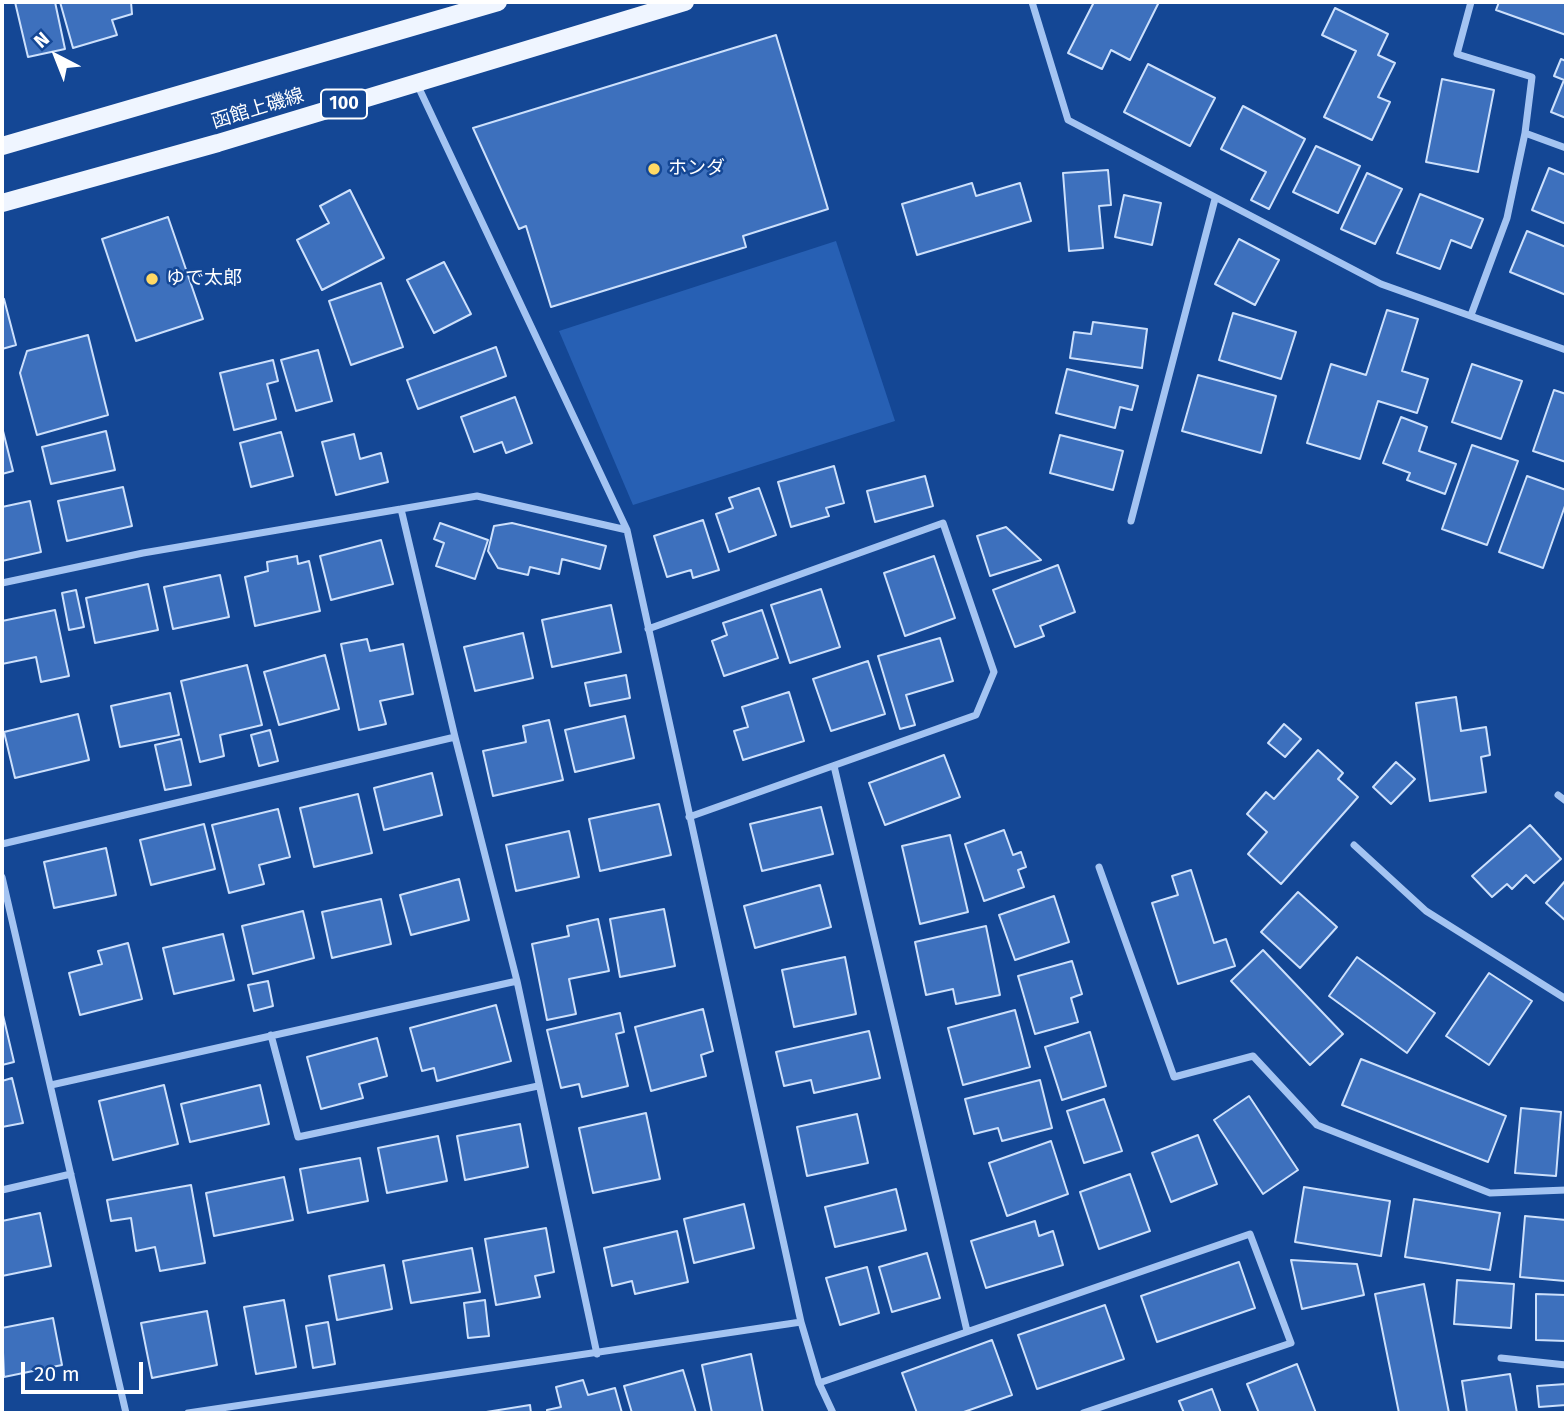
<!DOCTYPE html>
<html>
<head>
<meta charset="utf-8">
<style>
  body { margin:0 }
  #map { position:relative; width:1568px; height:1415px; overflow:hidden; background:#144795; font-family:"Fira Sans",sans-serif }
  canvas { display:block }
  .frame { position:absolute; inset:0; border:4px solid #fff; pointer-events:none }
  .north { position:absolute; left:21px; top:21px; width:70px; height:70px; -webkit-text-stroke:5px #144795; paint-order:stroke; rotate:318deg; font-size:19px; font-weight:700; line-height:28px; text-align:center; color:#fff }
  .north::after { content:''; display:block; margin:auto; width:24px; height:32px; background:#fff; clip-path:polygon(50% 0,100% 100%,50% 72%,0 100%) }
  .scale { position:absolute; left:21px; top:1362px; width:122px; height:32px; box-sizing:border-box; border:4px solid #fff; border-top:0; padding-left:9px; font-size:21px; line-height:24px; white-space:nowrap; color:#fff; -webkit-text-stroke:5px #144795; paint-order:stroke }
</style>
</head>
<body>
<div id="map">
<canvas width="1568" height="1415"></canvas>
<div class="frame"></div>
<div class="north">N</div>
<div class="scale">20 m</div>
</div>
<script>
const ctx = document.querySelector('canvas').getContext('2d');
ctx.lineJoin = 'round';
function fill(path, color) { ctx.fillStyle = color; ctx.fill(path, 'evenodd'); }
function trace(path, color, width, dash) { ctx.strokeStyle = color; ctx.lineWidth = width; ctx.lineCap = dash ? 'butt' : 'round'; ctx.setLineDash(dash || []); ctx.stroke(path); }
function drawText(font, color, halo, rows, align = 'center') {
  ctx.font = font + ' "Fira Sans","Noto Sans JP",sans-serif'; ctx.lineWidth = 5; ctx.setLineDash([]); ctx.textBaseline = 'middle'; ctx.strokeStyle = halo; ctx.fillStyle = color; for (const [text, x, y, turn = 0] of rows) {
    ctx.save(); ctx.translate(x, y); ctx.rotate((+turn || 0) * Math.PI / 180); ctx.textAlign = isNaN(turn) ? turn : align; if (halo) ctx.strokeText(text, 0, 0); ctx.fillText(text, 0, 0); ctx.restore();
  }
}
const green = new Path2D(`
  M836,241L895,421L633,505L559,331Z`);
const building = new Path2D(`
  M15,2H55L65,49L28,57Z
  M60,2H131L132,14L112,20L117,35L73,48Z
  M1094,2H1159L1130,60L1111,50L1102,69L1068,53Z
  M1499,2H1566V35L1496,10Z
  M1335,8L1388,34L1378,55L1395,63L1378,97L1390,102L1372,140L1324,117L1356,51L1322,35Z
  M776,35L828,209L743,236L746,247L551,307L526,226L519,229L473,128Z
  M1561,59L1566,61V118L1551,112L1564,80L1554,76Z
  M1148,64L1215,98L1190,146L1124,112Z
  M1442,79L1494,90L1478,172L1426,162Z
  M1243,106L1305,139L1269,209L1251,200L1266,172L1221,149Z
  M1316,146L1360,166L1338,213L1293,192Z
  M1549,168L1566,175V224L1532,210Z
  M1108,170L1111,205L1099,206L1103,248L1069,251L1063,173Z
  M1367,173L1402,189L1375,244L1341,229Z
  M972,183L976,196L1020,183L1031,221L917,255L902,204Z
  M350,190L384,258L322,290L297,240L329,223L320,206Z
  M1420,194L1483,219L1471,248L1451,240L1440,269L1397,253Z
  M1124,195L1161,203L1152,245L1115,237Z
  M168,217L203,319L136,341L102,239Z
  M1527,231L1566,247V295L1510,272Z
  M1239,239L1279,260L1255,305L1215,284Z
  M444,262L471,314L434,333L407,280Z
  M381,283L403,347L351,365L329,301Z
  M2,298L4,299L16,345L2,349Z
  M1387,310L1418,319L1402,371L1428,379L1417,413L1378,401L1360,459L1307,443L1331,364L1366,375Z
  M1233,313L1296,332L1281,379L1219,360Z
  M1093,322L1147,329L1142,368L1070,358L1074,332L1091,334Z
  M88,335L108,415L37,435L20,373L27,351Z
  M496,347L506,376L418,409L407,380Z
  M318,350L332,401L296,411L281,360Z
  M273,360L278,381L267,384L276,419L234,430L220,373Z
  M1472,364L1522,381L1501,439L1452,422Z
  M1067,369L1138,386L1132,410L1120,407L1115,428L1056,413Z
  M1198,375L1276,396L1261,453L1182,431Z
  M1554,390L1566,394V462L1533,451Z
  M515,397L532,443L506,453L502,442L474,452L461,417Z
  M1401,417L1427,427L1419,451L1456,464L1445,494L1407,480L1410,473L1383,463Z
  M2,427L13,471L2,474Z
  M106,431L115,470L51,484L42,447Z
  M281,432L293,476L251,487L240,443Z
  M354,434L360,459L381,453L388,482L336,495L322,442Z
  M1060,435L1123,451L1113,490L1050,473Z
  M1472,445L1518,461L1487,545L1442,529Z
  M834,466L844,503L826,508L829,516L791,527L778,482Z
  M925,476L933,506L875,522L867,491Z
  M1527,476L1566,490V503L1543,568L1499,552Z
  M123,487L132,526L67,541L58,501Z
  M759,488L776,535L729,552L716,514L733,508L729,498Z
  M30,501L41,552L2,561V507Z
  M703,520L719,570L693,578L691,570L667,577L654,536Z
  M440,523L488,540L475,579L436,566L444,543L434,539Z
  M512,523L606,546L600,569L562,559L559,574L530,567L528,575L498,568L488,551L494,526Z
  M1006,527L1041,560L990,576L977,536Z
  M381,540L393,584L331,600L320,556Z
  M297,556L298,564L309,561L320,611L255,626L245,577L268,571L267,562Z
  M934,556L955,618L905,636L884,573Z
  M1058,565L1075,612L1040,626L1044,636L1015,647L993,590Z
  M220,575L229,617L173,629L164,587Z
  M148,584L158,630L95,643L86,598Z
  M821,589L840,647L790,663L771,605Z
  M76,590L84,627L69,630L62,593Z
  M611,605L621,652L552,667L542,620Z
  M55,610L69,676L41,682L36,657L2,664V621Z
  M762,610L778,658L724,676L712,641L727,635L723,623Z
  M523,633L533,678L475,691L464,647Z
  M940,638L953,681L906,695L915,725L900,729L878,656Z
  M367,639L370,651L403,644L413,694L380,701L386,724L359,730L341,644Z
  M325,655L339,709L279,725L264,672Z
  M868,661L885,714L831,731L813,679Z
  M247,665L262,725L220,735L224,756L200,762L181,681Z
  M626,675L630,698L590,706L585,683Z
  M789,692L804,741L743,760L734,731L748,727L742,707Z
  M170,693L179,735L120,747L111,706Z
  M1456,697L1461,731L1486,727L1490,755L1481,757L1486,792L1430,801L1416,703Z
  M78,714L89,760L15,778L4,732Z
  M625,716L634,758L575,772L565,730Z
  M549,720L563,780L493,796L483,751L526,742L523,726Z
  M1284,724L1301,739L1285,757L1268,743Z
  M270,730L278,761L259,766L251,735Z
  M181,739L191,785L165,790L155,745Z
  M1318,750L1343,773L1338,779L1358,797L1281,884L1248,854L1267,832L1247,814L1266,792L1274,799Z
  M944,755L960,797L885,825L869,783Z
  M1396,762L1415,779L1391,804L1373,787Z
  M432,773L442,815L384,830L374,788Z
  M358,794L372,853L314,867L300,808Z
  M659,804L671,855L600,871L589,819Z
  M821,807L833,854L762,871L750,824Z
  M278,809L290,857L259,865L264,884L229,893L212,825Z
  M204,824L215,869L151,885L140,840Z
  M1530,825L1561,859L1534,883L1526,875L1512,889L1507,884L1492,897L1472,876Z
  M1004,830L1013,855L1021,852L1026,867L1018,870L1024,887L984,901L965,844Z
  M569,831L579,877L516,891L506,845Z
  M950,835L968,912L920,924L902,846Z
  M106,848L116,895L54,908L44,862Z
  M1191,870L1214,943L1226,939L1235,966L1178,984L1152,903L1178,895L1172,876Z
  M459,879L469,920L411,935L400,895Z
  M1566,880V921L1546,903Z
  M820,885L831,927L755,948L744,906Z
  M1298,892L1337,927L1300,968L1261,932Z
  M1054,896L1069,942L1015,960L999,915Z
  M381,899L391,944L332,958L322,912Z
  M664,909L675,966L620,977L610,919Z
  M303,911L314,958L253,974L242,926Z
  M598,919L609,971L569,979L576,1014L547,1020L532,944L569,936L567,926Z
  M986,926L1000,995L956,1004L953,989L926,995L915,942Z
  M223,934L234,980L174,994L163,948Z
  M128,943L142,999L80,1015L69,973L102,964L98,951Z
  M1263,950L1343,1034L1310,1065L1231,981Z
  M845,957L856,1014L794,1027L782,970Z
  M1357,957L1435,1013L1407,1053L1329,996Z
  M1072,961L1082,994L1071,998L1078,1022L1035,1034L1018,976Z
  M1489,973L1532,1001L1489,1065L1446,1036Z
  M268,981L273,1006L254,1011L248,985Z
  M496,1005L511,1061L437,1081L434,1068L422,1071L410,1028Z
  M703,1009L713,1051L701,1055L706,1076L651,1091L635,1027Z
  M1015,1010L1030,1067L963,1085L948,1028Z
  M2,1011L14,1062L2,1065Z
  M620,1013L624,1032L616,1034L628,1086L582,1097L579,1084L561,1088L547,1030Z
  M869,1031L880,1078L814,1093L811,1080L784,1086L776,1052Z
  M1090,1032L1106,1086L1062,1100L1045,1047Z
  M377,1038L387,1076L359,1084L363,1098L321,1109L307,1057Z
  M1361,1059L1506,1116L1488,1162L1342,1105Z
  M12,1078L23,1123L2,1127V1081Z
  M1040,1080L1052,1128L1002,1141L998,1128L974,1134L965,1099Z
  M164,1085L178,1144L113,1160L99,1101Z
  M260,1085L269,1124L190,1142L181,1104Z
  M1249,1096L1298,1170L1263,1194L1214,1120Z
  M1104,1099L1122,1151L1084,1163L1067,1111Z
  M1521,1108L1561,1112L1556,1176L1515,1173Z
  M646,1113L660,1179L593,1193L579,1128Z
  M857,1114L868,1163L807,1176L797,1127Z
  M520,1124L528,1167L465,1180L457,1136Z
  M1198,1135L1217,1184L1171,1202L1152,1153Z
  M438,1136L447,1181L387,1193L378,1148Z
  M1051,1141L1068,1194L1007,1216L989,1163Z
  M360,1158L368,1201L308,1213L300,1169Z
  M1130,1174L1150,1231L1099,1249L1080,1192Z
  M284,1177L293,1220L214,1236L206,1193Z
  M191,1185L205,1263L160,1271L155,1247L136,1251L131,1218L111,1221L107,1200Z
  M1304,1187L1390,1201L1381,1256L1295,1242Z
  M896,1189L906,1230L835,1247L825,1207Z
  M1414,1199L1500,1213L1490,1270L1405,1257Z
  M744,1204L754,1248L694,1263L684,1219Z
  M40,1213L51,1266L2,1276V1221Z
  M1525,1216L1566,1220L1565,1281L1520,1277Z
  M1035,1221L1039,1236L1053,1231L1063,1265L986,1288L971,1241Z
  M546,1228L554,1272L535,1276L540,1297L496,1305L485,1239Z
  M677,1231L688,1282L635,1294L632,1281L612,1286L604,1248Z
  M472,1248L480,1292L411,1303L403,1261Z
  M927,1253L940,1298L892,1312L879,1267Z
  M1291,1260L1357,1264L1364,1295L1302,1309Z
  M1239,1262L1255,1308L1157,1342L1141,1296Z
  M384,1265L392,1309L337,1320L329,1276Z
  M867,1267L879,1313L840,1325L826,1278Z
  M1457,1280L1514,1284L1511,1328L1454,1324Z
  M1424,1284L1449,1413H1399L1375,1294Z
  M1536,1294L1566,1295V1341L1536,1340Z
  M284,1300L296,1367L256,1374L244,1307Z
  M485,1300L489,1336L468,1338L464,1303Z
  M1105,1305L1124,1359L1037,1389L1018,1335Z
  M207,1311L217,1365L152,1378L141,1323Z
  M53,1318L62,1365L4,1377L2,1328Z
  M328,1322L335,1364L313,1368L306,1326Z
  M992,1340L1012,1395L961,1413H917L902,1373Z
  M751,1354L763,1413H712L702,1365Z
  M1297,1364L1316,1413H1259L1247,1384Z
  M683,1370L696,1413H632L624,1386Z
  M1510,1374L1517,1413H1467L1462,1381Z
  M583,1380L588,1395L615,1388L622,1413H547V1410L561,1407L556,1387Z
  M1566,1384V1405L1539,1407L1537,1386Z
  M1212,1389L1221,1413H1184L1179,1401Z
  M530,1405L531,1413H480Z`);
const minor = new Path2D(`
  M1032,2L1068,120L1381,284L1566,350
  M1471,2L1457,54L1532,77L1525,133
  M417,84L627,530
  M1471,315L1507,218L1525,133L1566,148
  M401,509L455,737L517,981L597,1354
  M1131,521L1215,199
  M2,583L143,553L477,496L627,530L801,1322L819,1383L833,1413
  M648,629L943,523L994,672L976,715L689,817
  M834,766L967,1331
  M1558,795L1566,801
  M2,844L455,737
  M1354,845L1426,911L1566,999
  M1099,867L1174,1077L1253,1056L1317,1125L1490,1193L1566,1190
  M2,877L126,1413
  M271,1035L298,1137L538,1086
  M51,1085L517,981
  M2,1190L71,1174
  M1501,1358L1566,1365
  M819,1383L1250,1234L1291,1343L1083,1413
  M188,1413L801,1322`);
const primary = new Path2D(`
  M2,146L498,2
  M2,203L218,143L685,2`);
const markers = [
  [654,169,7,"#ffd965"],
  [152,279,7,"#ffd965"]
];
const shields = [
  [344,104,46]
];
const shieldNames = [
  ["100",344,104]
];
const streetNames = [
  ["函館上磯線",258,109,-17]
];
const poiNames = [
  ["ホンダ",668,169],
  ["ゆで太郎",166,279]
];
fill(green, '#2760b4');
fill(building, '#3d70bd');
trace(building, '#cce0fc', 2);
trace(minor, '#a4c4f2', 7);
trace(primary, '#eff5ff', 18);
for (const [x, y, r, color] of markers) { const dot = new Path2D(); dot.arc(x, y, r, 0, 2 * Math.PI); ctx.fillStyle = color; ctx.fill(dot); trace(dot, '#144795', 2.5); }
for (const [x, y, w] of shields) { const box = new Path2D(); box.roundRect(x - w / 2, y - 14.5, w, 29, 5); ctx.fillStyle = '#144795'; ctx.fill(box); trace(box, '#fff', 2); }
drawText('bold 18px', '#fff', null, shieldNames);
drawText('19px', '#fff', '#144795', streetNames);
drawText('19px', '#fff', '#144795', poiNames, 'left');
</script>
</body>
</html>
